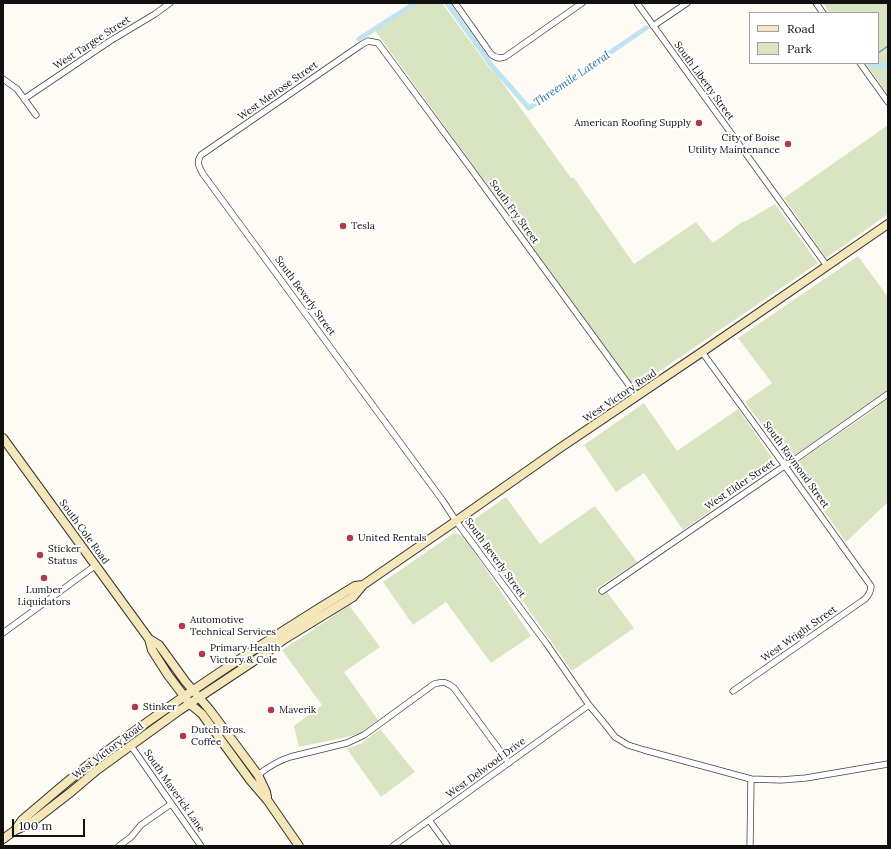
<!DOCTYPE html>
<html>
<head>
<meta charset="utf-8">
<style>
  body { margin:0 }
  #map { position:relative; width:891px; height:849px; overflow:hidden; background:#fefbf5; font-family:Lora,serif }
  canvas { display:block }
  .frame { position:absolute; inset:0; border:4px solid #101010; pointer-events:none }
  .legend { position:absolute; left:749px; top:12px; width:130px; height:52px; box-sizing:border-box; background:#fff; border:1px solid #9f9f9f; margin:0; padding:5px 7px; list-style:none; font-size:12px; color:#101010 }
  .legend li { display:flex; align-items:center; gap:8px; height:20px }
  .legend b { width:20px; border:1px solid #9f9f9f }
  .scale { position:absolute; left:12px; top:819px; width:73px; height:18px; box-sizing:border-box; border:2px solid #101010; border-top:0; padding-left:5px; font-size:12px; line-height:14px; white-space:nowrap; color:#101010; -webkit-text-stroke:3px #fff; paint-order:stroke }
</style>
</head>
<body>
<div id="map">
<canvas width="891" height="849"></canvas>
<div class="frame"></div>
<ul class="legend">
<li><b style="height:5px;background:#f5e7b9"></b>Road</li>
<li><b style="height:11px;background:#d9e5c2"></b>Park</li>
</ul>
<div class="scale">100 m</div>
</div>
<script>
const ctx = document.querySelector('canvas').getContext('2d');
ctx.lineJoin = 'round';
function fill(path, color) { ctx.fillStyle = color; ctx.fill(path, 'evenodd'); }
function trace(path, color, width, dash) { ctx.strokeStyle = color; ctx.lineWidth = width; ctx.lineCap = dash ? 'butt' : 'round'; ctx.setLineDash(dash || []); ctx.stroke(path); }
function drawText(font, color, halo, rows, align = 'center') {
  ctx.font = font + ' Lora,serif'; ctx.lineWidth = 4; ctx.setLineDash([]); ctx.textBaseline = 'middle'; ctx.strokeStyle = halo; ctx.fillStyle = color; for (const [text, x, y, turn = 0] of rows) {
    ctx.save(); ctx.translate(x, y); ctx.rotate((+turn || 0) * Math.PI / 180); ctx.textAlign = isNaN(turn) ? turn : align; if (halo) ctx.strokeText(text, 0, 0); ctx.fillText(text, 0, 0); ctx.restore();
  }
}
const green = new Path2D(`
  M411,3H442L491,70L496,74L571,178H574L634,264L696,222L713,243L742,222L746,221L775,204L818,263L635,388L374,29Z
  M823,3H888V95L865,63H878V13H830Z
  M888,125V214L826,258L784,198Z
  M858,256L888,297V390L788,460L745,402L772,383L738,338Z
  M888,398V502L846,542L792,466L866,415Z
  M644,403L677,451L738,409L777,465L683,530L644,473L616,492L584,445Z
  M506,497L540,544L595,506L637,562L596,589L600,595L606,591L634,628L572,671L471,528L469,523Z
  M454,533L459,534L464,537L531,636L491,663L446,602L413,625L383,582Z
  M349,605L380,647L344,672L378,720L359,734L342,738L299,747L294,726L322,705L282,650L310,632Z
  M380,729L415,772L381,797L347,749L362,743Z`);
const stream = new Path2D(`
  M878,53L888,46`);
const canal = new Path2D(`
  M447,3L492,66L529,108L646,28
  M359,39L415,3
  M870,64L888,66`);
const minor = new Path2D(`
  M455,3L491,54C495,58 499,59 505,57L582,3
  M637,3L827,266
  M816,3L823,13
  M653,26L687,3
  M860,63L888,102
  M3,79L17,89L36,115
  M24,99L110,41L155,14L170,3
  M702,352L785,466L871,586C871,592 869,595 865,599L733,691
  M637,396L469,166L378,43L368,41L361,45L201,155C196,162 199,167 203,174L443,501L456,521L546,643L589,705L604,723L615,737L628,745L644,750L751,779L781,780L806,778L888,764
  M602,591L780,469L790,463L888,394
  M3,633L96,565
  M131,746L201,846
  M258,775C268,767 278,761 290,757L347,743L364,735L434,684C444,681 446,682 454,688L509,763
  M429,820L448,846
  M119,846L131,837L141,825L171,804
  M393,846L589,705
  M750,846L751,779`);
const secondary = new Path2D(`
  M3,438L149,639L152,650L168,675L190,704L202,714L250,780L268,801L299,846
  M149,639L159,645L185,681L209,709L258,775L266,792L267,797
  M15,830L22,820C45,801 68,780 92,762C177,699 265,641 355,586L363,585
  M3,839L14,831L31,823L71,792L97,770L180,710L266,653L283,640L353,597L363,585L456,521L557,450L702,352L888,224`);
const markers = [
  [699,123,4,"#b0394e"],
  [788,144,4,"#b0394e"],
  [343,226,4,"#b0394e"],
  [350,538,4,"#b0394e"],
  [40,555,4,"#b0394e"],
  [44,578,4,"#b0394e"],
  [182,626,4,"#b0394e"],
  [202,654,4,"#b0394e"],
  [135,707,4,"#b0394e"],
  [271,710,4,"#b0394e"],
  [183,736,4,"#b0394e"]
];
const streetNames = [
  ["West Targee Street",92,43,-33],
  ["South Liberty Street",704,81,54],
  ["West Melrose Street",278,91,-35],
  ["South Fry Street",514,212,54],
  ["South Beverly Street",305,296,54],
  ["West Victory Road",620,396,-34],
  ["South Raymond Street",796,465,54],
  ["West Elder Street",740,485,-34],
  ["South Cole Road",84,532,54],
  ["South Beverly Street",495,558,54],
  ["West Wright Street",799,634,-35],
  ["West Victory Road",108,751,-37],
  ["West Delwood Drive",486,768,-36],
  ["South Maverick Lane",174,791,55]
];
const poiNames = [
  ["American Roofing Supply",691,123,"right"],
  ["City of Boise",780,138,"right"],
  ["Utility Maintenance",780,150,"right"],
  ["Tesla",351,226],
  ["United Rentals",358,538],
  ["Sticker",48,549],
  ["Status",48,561],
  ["Lumber",44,590,"center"],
  ["Liquidators",44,602,"center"],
  ["Automotive",190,620],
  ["Technical Services",190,632],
  ["Primary Health",210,648],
  ["Victory & Cole",210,660],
  ["Stinker",143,707],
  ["Maverik",279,710],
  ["Dutch Bros.",191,730],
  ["Coffee",191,742]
];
const waterNames = [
  ["Threemile Lateral",572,79,-34]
];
fill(green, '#d9e5c2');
trace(stream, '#50a0bd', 1.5);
trace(canal, '#c0e4ef', 5);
trace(minor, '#434343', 7);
trace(secondary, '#323232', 10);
trace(minor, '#fff', 5.5);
trace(secondary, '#f5e7b9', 8);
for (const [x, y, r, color] of markers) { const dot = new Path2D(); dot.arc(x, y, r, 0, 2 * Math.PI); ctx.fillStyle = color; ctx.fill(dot); trace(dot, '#fff', 1.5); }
drawText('10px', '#101010', '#fff', streetNames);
drawText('10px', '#101010', '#fff', poiNames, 'left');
drawText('italic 11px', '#287394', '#fff', waterNames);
</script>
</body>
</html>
